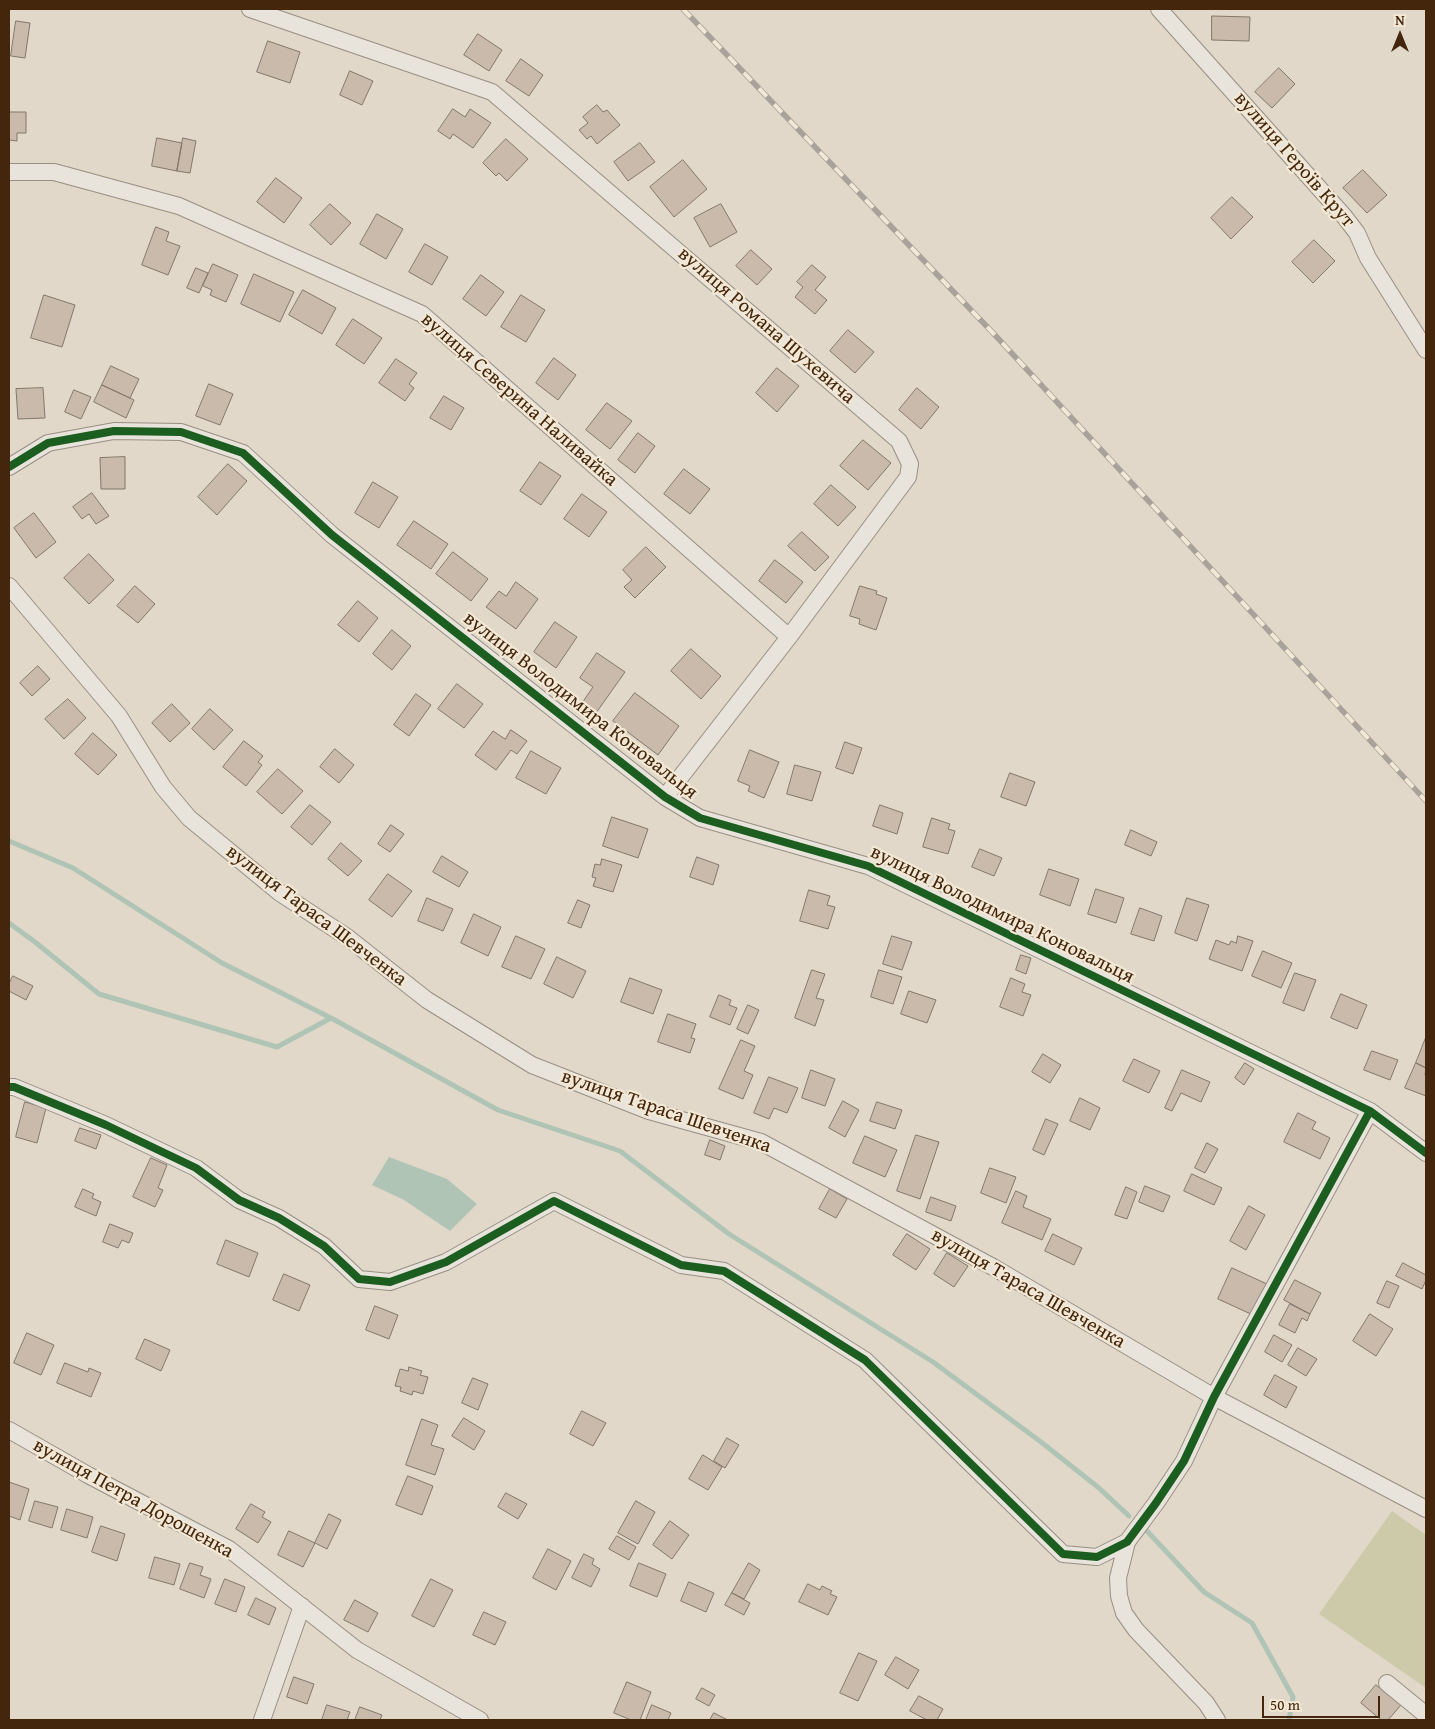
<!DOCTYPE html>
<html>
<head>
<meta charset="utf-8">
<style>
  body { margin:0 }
  #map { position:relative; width:1435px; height:1729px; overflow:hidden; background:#e1d8c9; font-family:"Gentium Book Plus",serif }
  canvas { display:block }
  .frame { position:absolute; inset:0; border:10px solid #44260c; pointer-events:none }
  .north { position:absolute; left:1375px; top:10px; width:50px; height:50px; -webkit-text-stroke:4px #f2e8d5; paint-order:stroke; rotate:0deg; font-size:14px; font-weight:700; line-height:20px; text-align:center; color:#44260c }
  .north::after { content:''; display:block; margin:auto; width:18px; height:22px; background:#44260c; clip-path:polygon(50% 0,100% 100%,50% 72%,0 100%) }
  .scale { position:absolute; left:1262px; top:1696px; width:118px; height:22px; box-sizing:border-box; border:2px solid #44260c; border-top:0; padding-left:6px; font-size:15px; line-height:18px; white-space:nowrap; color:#44260c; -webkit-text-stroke:4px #f2e8d5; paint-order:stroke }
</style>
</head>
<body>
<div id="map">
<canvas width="1435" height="1729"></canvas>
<div class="frame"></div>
<div class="north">N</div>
<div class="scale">50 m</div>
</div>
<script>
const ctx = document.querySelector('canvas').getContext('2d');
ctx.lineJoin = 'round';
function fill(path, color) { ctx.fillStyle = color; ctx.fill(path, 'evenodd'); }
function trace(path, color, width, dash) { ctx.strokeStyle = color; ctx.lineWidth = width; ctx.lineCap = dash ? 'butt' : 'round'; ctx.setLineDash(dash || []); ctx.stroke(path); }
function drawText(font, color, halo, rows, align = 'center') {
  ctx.font = font + ' "Gentium Book Plus",serif'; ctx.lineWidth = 4.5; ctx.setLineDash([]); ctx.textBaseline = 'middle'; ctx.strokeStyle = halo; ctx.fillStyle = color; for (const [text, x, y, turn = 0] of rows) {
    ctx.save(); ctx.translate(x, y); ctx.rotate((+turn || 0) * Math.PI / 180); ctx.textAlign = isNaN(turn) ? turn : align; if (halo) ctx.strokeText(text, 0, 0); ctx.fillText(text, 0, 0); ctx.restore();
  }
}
const green = new Path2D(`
  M1392,1511L1426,1535V1688L1319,1614Z`);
const water = new Path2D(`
  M389,1157L447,1179L477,1204L450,1231L404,1200L372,1185Z`);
const stream = new Path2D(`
  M9,841L73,868L222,963L331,1018
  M9,923L35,942L99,994L277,1047L331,1018L498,1110L620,1151L729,1234L933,1362L1041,1442L1099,1488L1129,1516
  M1147,1531L1204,1592L1252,1623L1293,1697L1289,1720`);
const building = new Path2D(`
  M1212,16L1250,17L1249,41L1212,40Z
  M16,21L30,23L25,58L11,56Z
  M478,34L502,50L489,71L464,55Z
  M268,41L300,52L290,83L257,72Z
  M521,59L543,75L529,96L506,81Z
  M1279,68L1295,84L1272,108L1255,92Z
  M350,71L373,81L362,105L340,95Z
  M597,105L603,112L607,110L620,125L597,144L591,136L587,139L579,130L588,123L583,117Z
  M453,109L465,117L470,109L491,123L473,148L453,134L450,139L438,131Z
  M9,112H26V133H17V141L9,140Z
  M157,138L182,143L177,171L152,166Z
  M183,138L196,141L190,173L177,171Z
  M506,139L528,159L507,181L499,173L496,176L483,163Z
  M640,143L655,162L628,181L614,162Z
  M683,160L707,189L674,217L650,187Z
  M1363,170L1387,195L1367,213L1343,188Z
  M276,178L302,198L284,223L257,202Z
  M1232,197L1253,217L1231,239L1211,218Z
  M330,204L351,223L331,245L310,225Z
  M721,204L737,232L710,247L694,218Z
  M377,214L403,229L386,259L360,244Z
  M156,227L169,232L166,241L180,246L168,275L142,265Z
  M1314,240L1335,261L1313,283L1292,262Z
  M425,244L448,257L432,285L409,272Z
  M751,250L772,269L757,285L736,266Z
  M213,264L238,275L226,302L210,295L212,290L203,286Z
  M812,265L826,277L815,290L827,300L815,314L795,297L803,287L797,282Z
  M196,268L208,273L199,293L187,288Z
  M254,274L294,292L280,322L241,304Z
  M481,275L504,292L486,316L463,299Z
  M303,290L336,308L322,334L289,315Z
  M44,295L75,305L62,347L31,338Z
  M521,295L545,310L526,342L501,327Z
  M353,319L382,338L364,364L336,345Z
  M848,330L874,352L855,373L830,351Z
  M554,358L576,375L558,400L536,383Z
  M396,359L417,373L409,384L414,388L405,401L379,383Z
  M111,366L139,379L130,398L102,385Z
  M777,368L799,386L777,412L756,393Z
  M209,384L233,394L220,425L196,416Z
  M102,385L134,400L126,418L94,402Z
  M43,388L45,418L18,419L16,389Z
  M917,388L939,407L921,429L899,410Z
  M74,390L91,397L81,419L65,412Z
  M444,396L464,408L451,430L430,418Z
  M607,403L632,421L610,449L586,430Z
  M638,433L655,446L635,473L618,460Z
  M863,440L891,463L868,490L840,466Z
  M125,457V489H101L100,458Z
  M540,462L561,476L541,505L520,491Z
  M228,464L247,481L217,515L198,497Z
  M684,469L710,489L690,514L664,494Z
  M373,482L398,497L379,528L355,513Z
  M831,485L856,507L838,526L814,504Z
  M92,493L109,516L96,524L89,514L82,519L73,507Z
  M582,494L607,512L589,537L564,519Z
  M34,513L56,542L36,558L14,528Z
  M414,521L448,544L431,569L397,545Z
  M802,532L829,557L815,571L788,546Z
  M646,547L666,567L635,598L624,587L632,580L623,570Z
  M453,552L488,579L471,601L436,574Z
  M89,554L114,580L89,604L64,578Z
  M775,560L803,582L786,603L759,581Z
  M516,582L538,599L516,629L486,607L499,591L506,596Z
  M135,586L155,604L138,623L117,606Z
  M860,586L877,591L876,594L887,598L876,630L859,624L860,619L850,616Z
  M358,601L378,618L359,642L338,625Z
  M555,622L577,637L556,668L534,652Z
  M392,630L411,646L392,670L373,654Z
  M691,649L721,676L701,699L671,671Z
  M597,653L625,672L596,713L582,703L593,687L580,678Z
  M38,666L50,679L32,696L20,683Z
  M457,684L483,704L464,728L438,709Z
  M635,693L679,726L658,755L613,721Z
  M416,694L431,705L409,736L394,725Z
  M68,699L86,718L64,739L45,719Z
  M172,704L190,723L170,742L152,723Z
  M210,709L233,730L214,750L192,729Z
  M511,730L527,741L517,754L511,750L496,770L475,755L493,731L505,739Z
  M93,733L117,755L98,775L75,754Z
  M244,741L263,756L258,762L262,765L246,786L223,767Z
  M845,742L862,748L853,774L836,768Z
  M335,749L354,765L339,783L320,767Z
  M750,750L779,762L764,798L748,791L750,786L738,781Z
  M531,751L561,768L546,794L516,778Z
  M795,765L821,772L812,801L787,794Z
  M278,769L303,791L282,814L257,792Z
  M1010,773L1035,782L1026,806L1001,797Z
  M310,805L331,822L312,845L291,827Z
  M880,805L903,813L897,834L873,826Z
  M612,817L648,829L638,858L603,846Z
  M932,818L950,824L948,829L955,831L948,854L923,847Z
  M391,825L404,834L390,852L378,844Z
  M1131,830L1157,842L1151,856L1125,845Z
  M341,843L362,861L348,876L328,859Z
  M980,849L1002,858L994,876L972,867Z
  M442,856L468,872L459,887L433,872Z
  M697,857L719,865L713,885L690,877Z
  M602,859L622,865L613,892L593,886L596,878L592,877L595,864L600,865Z
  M1049,869L1079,879L1070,906L1040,895Z
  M388,874L412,891L392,917L369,900Z
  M1096,889L1124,898L1116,923L1088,914Z
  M809,890L830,896L827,905L835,907L828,929L800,921Z
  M427,898L453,909L443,931L418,921Z
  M1187,898L1209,905L1197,941L1175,933Z
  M578,900L590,905L581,928L568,923Z
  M1140,908L1162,916L1154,941L1131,934Z
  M474,914L501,927L488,956L461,943Z
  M516,936L545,949L531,979L502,967Z
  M892,936L912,942L902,970L883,964Z
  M1238,936L1253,941L1242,971L1209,959L1216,940L1229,945L1231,941L1236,943Z
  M1263,951L1292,963L1281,988L1252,976Z
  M1021,955L1031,958L1026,974L1016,970Z
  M557,957L586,971L573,998L544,984Z
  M812,970L825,974L816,998L824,1000L815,1026L795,1018Z
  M879,970L902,977L893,1004L871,997Z
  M1295,973L1316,980L1304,1011L1283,1003Z
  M13,976L33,986L26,1000L9,991V984Z
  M630,978L662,990L653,1014L621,1002Z
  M1011,978L1025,984L1022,992L1031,995L1023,1016L1000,1007Z
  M909,991L936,1000L927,1023L901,1014Z
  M1341,994L1367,1005L1357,1029L1331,1018Z
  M719,995L731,1000L729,1005L737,1008L730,1025L710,1017Z
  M748,1005L759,1010L748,1034L737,1029Z
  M668,1014L696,1024L691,1038L695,1039L690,1053L658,1042Z
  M1426,1037V1068L1416,1063Z
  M741,1040L755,1046L744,1071L753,1075L743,1099L719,1089Z
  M1372,1051L1398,1060L1390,1080L1364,1070Z
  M1043,1054L1061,1065L1050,1083L1032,1072Z
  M1134,1059L1160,1071L1149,1093L1123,1081Z
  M1245,1063L1254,1069L1244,1085L1235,1078Z
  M1416,1063L1426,1068L1425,1075L1426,1076V1096L1405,1088Z
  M811,1070L835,1079L825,1106L802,1098Z
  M1182,1070L1210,1082L1201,1102L1181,1093L1172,1111L1165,1108Z
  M769,1077L798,1088L787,1113L774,1108L769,1119L754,1113Z
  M1080,1098L1100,1108L1090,1130L1070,1121Z
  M843,1101L859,1110L845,1137L829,1128Z
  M25,1102L46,1108L37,1143L16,1137Z
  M877,1102L902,1110L895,1129L870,1121Z
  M1298,1113L1316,1122L1312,1129L1330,1138L1320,1159L1284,1142Z
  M1046,1119L1058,1124L1044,1155L1033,1150Z
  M80,1128L101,1135L96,1149L75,1141Z
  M916,1135L939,1142L920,1199L897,1191Z
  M865,1136L897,1150L885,1177L853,1163Z
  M710,1140L725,1146L720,1160L705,1155Z
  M1207,1143L1218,1149L1205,1173L1195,1168Z
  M151,1158L167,1165L158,1188L163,1190L155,1207L133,1197Z
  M990,1168L1016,1177L1006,1203L981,1193Z
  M1192,1174L1222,1188L1214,1205L1184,1191Z
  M1145,1186L1170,1196L1163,1212L1139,1202Z
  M1126,1187L1137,1192L1127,1219L1115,1215Z
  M83,1189L94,1194L92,1198L101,1202L96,1216L75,1207Z
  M830,1189L847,1199L836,1218L819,1209Z
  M1016,1191L1027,1196L1023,1207L1051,1219L1042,1240L1002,1223Z
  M931,1197L956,1206L951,1221L926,1212Z
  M1249,1206L1265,1215L1246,1250L1230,1241Z
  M110,1224L133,1233L129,1243L122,1240L118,1248L103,1242Z
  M907,1234L930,1249L916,1270L893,1255Z
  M1053,1234L1082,1248L1074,1265L1045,1251Z
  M226,1240L258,1253L249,1277L217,1264Z
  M947,1253L968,1266L954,1287L934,1274Z
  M1403,1263L1426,1275V1280L1422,1289L1396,1276Z
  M1232,1268L1267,1284L1253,1315L1218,1299Z
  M284,1274L310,1285L299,1311L273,1300Z
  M1295,1280L1321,1293L1310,1314L1284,1300Z
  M1387,1281L1399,1286L1389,1308L1377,1303Z
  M1290,1304L1310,1314L1307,1321L1302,1318L1295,1333L1279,1325Z
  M375,1306L398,1315L389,1339L366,1330Z
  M1370,1314L1393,1329L1376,1356L1353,1341Z
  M27,1333L54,1345L41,1375L14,1363Z
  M1274,1335L1292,1345L1282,1362L1265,1352Z
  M145,1339L170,1350L161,1371L136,1359Z
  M1298,1348L1317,1359L1306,1376L1288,1365Z
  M65,1363L88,1372L89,1368L101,1373L91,1397L57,1383Z
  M409,1367L422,1371L420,1375L428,1377L423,1394L413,1391L412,1395L400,1391L401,1387L395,1386L400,1369L408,1371Z
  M1275,1375L1297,1387L1286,1408L1264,1395Z
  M473,1378L488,1384L478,1410L462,1403Z
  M582,1411L606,1423L593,1446L570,1434Z
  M464,1418L485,1431L474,1450L452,1436Z
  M422,1419L438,1425L431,1445L444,1449L435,1475L406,1465Z
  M727,1438L739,1445L725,1468L714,1461Z
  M703,1455L722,1467L708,1490L689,1479Z
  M408,1476L433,1486L422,1515L396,1505Z
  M9,1482L29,1489L20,1520L9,1516Z
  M506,1493L527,1504L518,1519L498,1507Z
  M35,1501L58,1507L52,1528L29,1521Z
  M636,1501L655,1512L638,1544L618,1533Z
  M251,1504L265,1512L262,1517L271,1522L258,1543L236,1529Z
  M67,1509L93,1517L87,1538L61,1530Z
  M329,1514L341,1520L327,1549L315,1543Z
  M670,1521L689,1535L672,1559L653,1545Z
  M101,1526L125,1534L117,1561L92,1552Z
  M289,1531L315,1543L303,1567L278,1555Z
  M617,1536L636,1547L629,1560L609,1549Z
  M548,1549L571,1561L556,1590L533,1578Z
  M584,1554L594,1559L592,1564L600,1569L591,1587L572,1578Z
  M155,1557L180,1564L174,1585L149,1578Z
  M190,1563L203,1567L200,1575L211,1579L204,1598L180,1589Z
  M639,1563L666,1574L657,1597L630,1586Z
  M749,1563L760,1570L744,1599L732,1593Z
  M225,1579L245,1587L236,1612L215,1604Z
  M431,1579L453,1590L434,1627L412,1616Z
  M689,1582L714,1593L706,1612L681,1601Z
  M808,1584L820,1590L822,1586L832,1591L830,1594L837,1597L828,1615L799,1602Z
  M732,1593L750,1603L744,1615L725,1605Z
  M256,1598L276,1608L269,1625L248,1615Z
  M355,1600L378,1613L368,1632L344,1620Z
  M484,1612L506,1622L495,1645L473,1635Z
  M859,1653L877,1661L858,1701L840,1693Z
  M896,1657L919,1670L908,1689L885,1675Z
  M294,1677L314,1684L307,1704L287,1697Z
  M627,1682L651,1692L640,1720H631L614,1713Z
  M1376,1685L1401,1705L1388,1720H1381L1361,1703Z
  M702,1688L715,1695L709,1706L696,1699Z
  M919,1696L943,1709L937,1720H927L910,1711Z
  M327,1705L350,1712L347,1720H322Z
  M652,1705L671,1713L668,1720H646Z
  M360,1707L382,1715L380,1720H355Z
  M714,1713L728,1720H710Z`);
const minor = new Path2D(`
  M250,9L492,92L899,441L910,464L908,477L789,637L665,797
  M1159,9L1344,216L1357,233L1368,258L1426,350
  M9,172H54L179,206L422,314L789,637
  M9,467L48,443L114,431L181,432L243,453L332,535L665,797L700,818L868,866L1370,1111L1426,1153
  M9,586L119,716L163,787L189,818L280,893L347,937L427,1000L532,1065L649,1111L761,1142L993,1267L1214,1397L1426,1509
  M9,1087H14L106,1125L196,1168L239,1200L279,1218L324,1246L359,1279L390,1282L446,1262L554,1201L681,1265L724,1271L865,1360L1063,1554L1097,1557L1127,1542L1156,1503L1184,1461L1214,1397L1370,1111
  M9,1430L88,1475L229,1549L357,1650L480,1720
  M1127,1542L1118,1578L1119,1596L1124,1613L1136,1630L1206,1703L1217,1720
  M1387,1683L1426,1715
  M262,1720L302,1606`);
const rail = new Path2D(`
  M683,9L994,334L1426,801`);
const cycleway = new Path2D(`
  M9,467L48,443L114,431L181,432L243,453L332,535L665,797L700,818L868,866L1370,1111L1426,1153
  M9,1087H14L106,1125L196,1168L239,1200L279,1218L324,1246L359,1279L390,1282L446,1262L554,1201L681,1265L724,1271L865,1360L1063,1554L1097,1557L1127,1542L1156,1503L1184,1461L1214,1397L1370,1111`);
const streetNames = [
  ["вулиця Героїв Крут",1294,160,49],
  ["вулиця Романа Шухевича",766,326,41],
  ["вулиця Северина Наливайка",519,400,41],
  ["вулиця Володимира Коновальця",580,706,38],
  ["вулиця Володимира Коновальця",1002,915,26],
  ["вулиця Тараса Шевченка",316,916,37],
  ["вулиця Тараса Шевченка",666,1112,19],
  ["вулиця Тараса Шевченка",1028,1289,30],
  ["вулиця Петра Дорошенка",133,1499,29]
];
fill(green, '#cdcaa9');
fill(water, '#afc4b5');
trace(stream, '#afc4b5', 5);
fill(building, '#cabaac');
trace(building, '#81776b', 1);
trace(minor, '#988f83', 18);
trace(minor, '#e8e3db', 16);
trace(rail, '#a9a29a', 5.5);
trace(rail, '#f2e8d5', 4, [11]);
trace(cycleway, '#1b5e20', 8);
drawText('20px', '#44260c', '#f2e8d5', streetNames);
</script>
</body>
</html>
